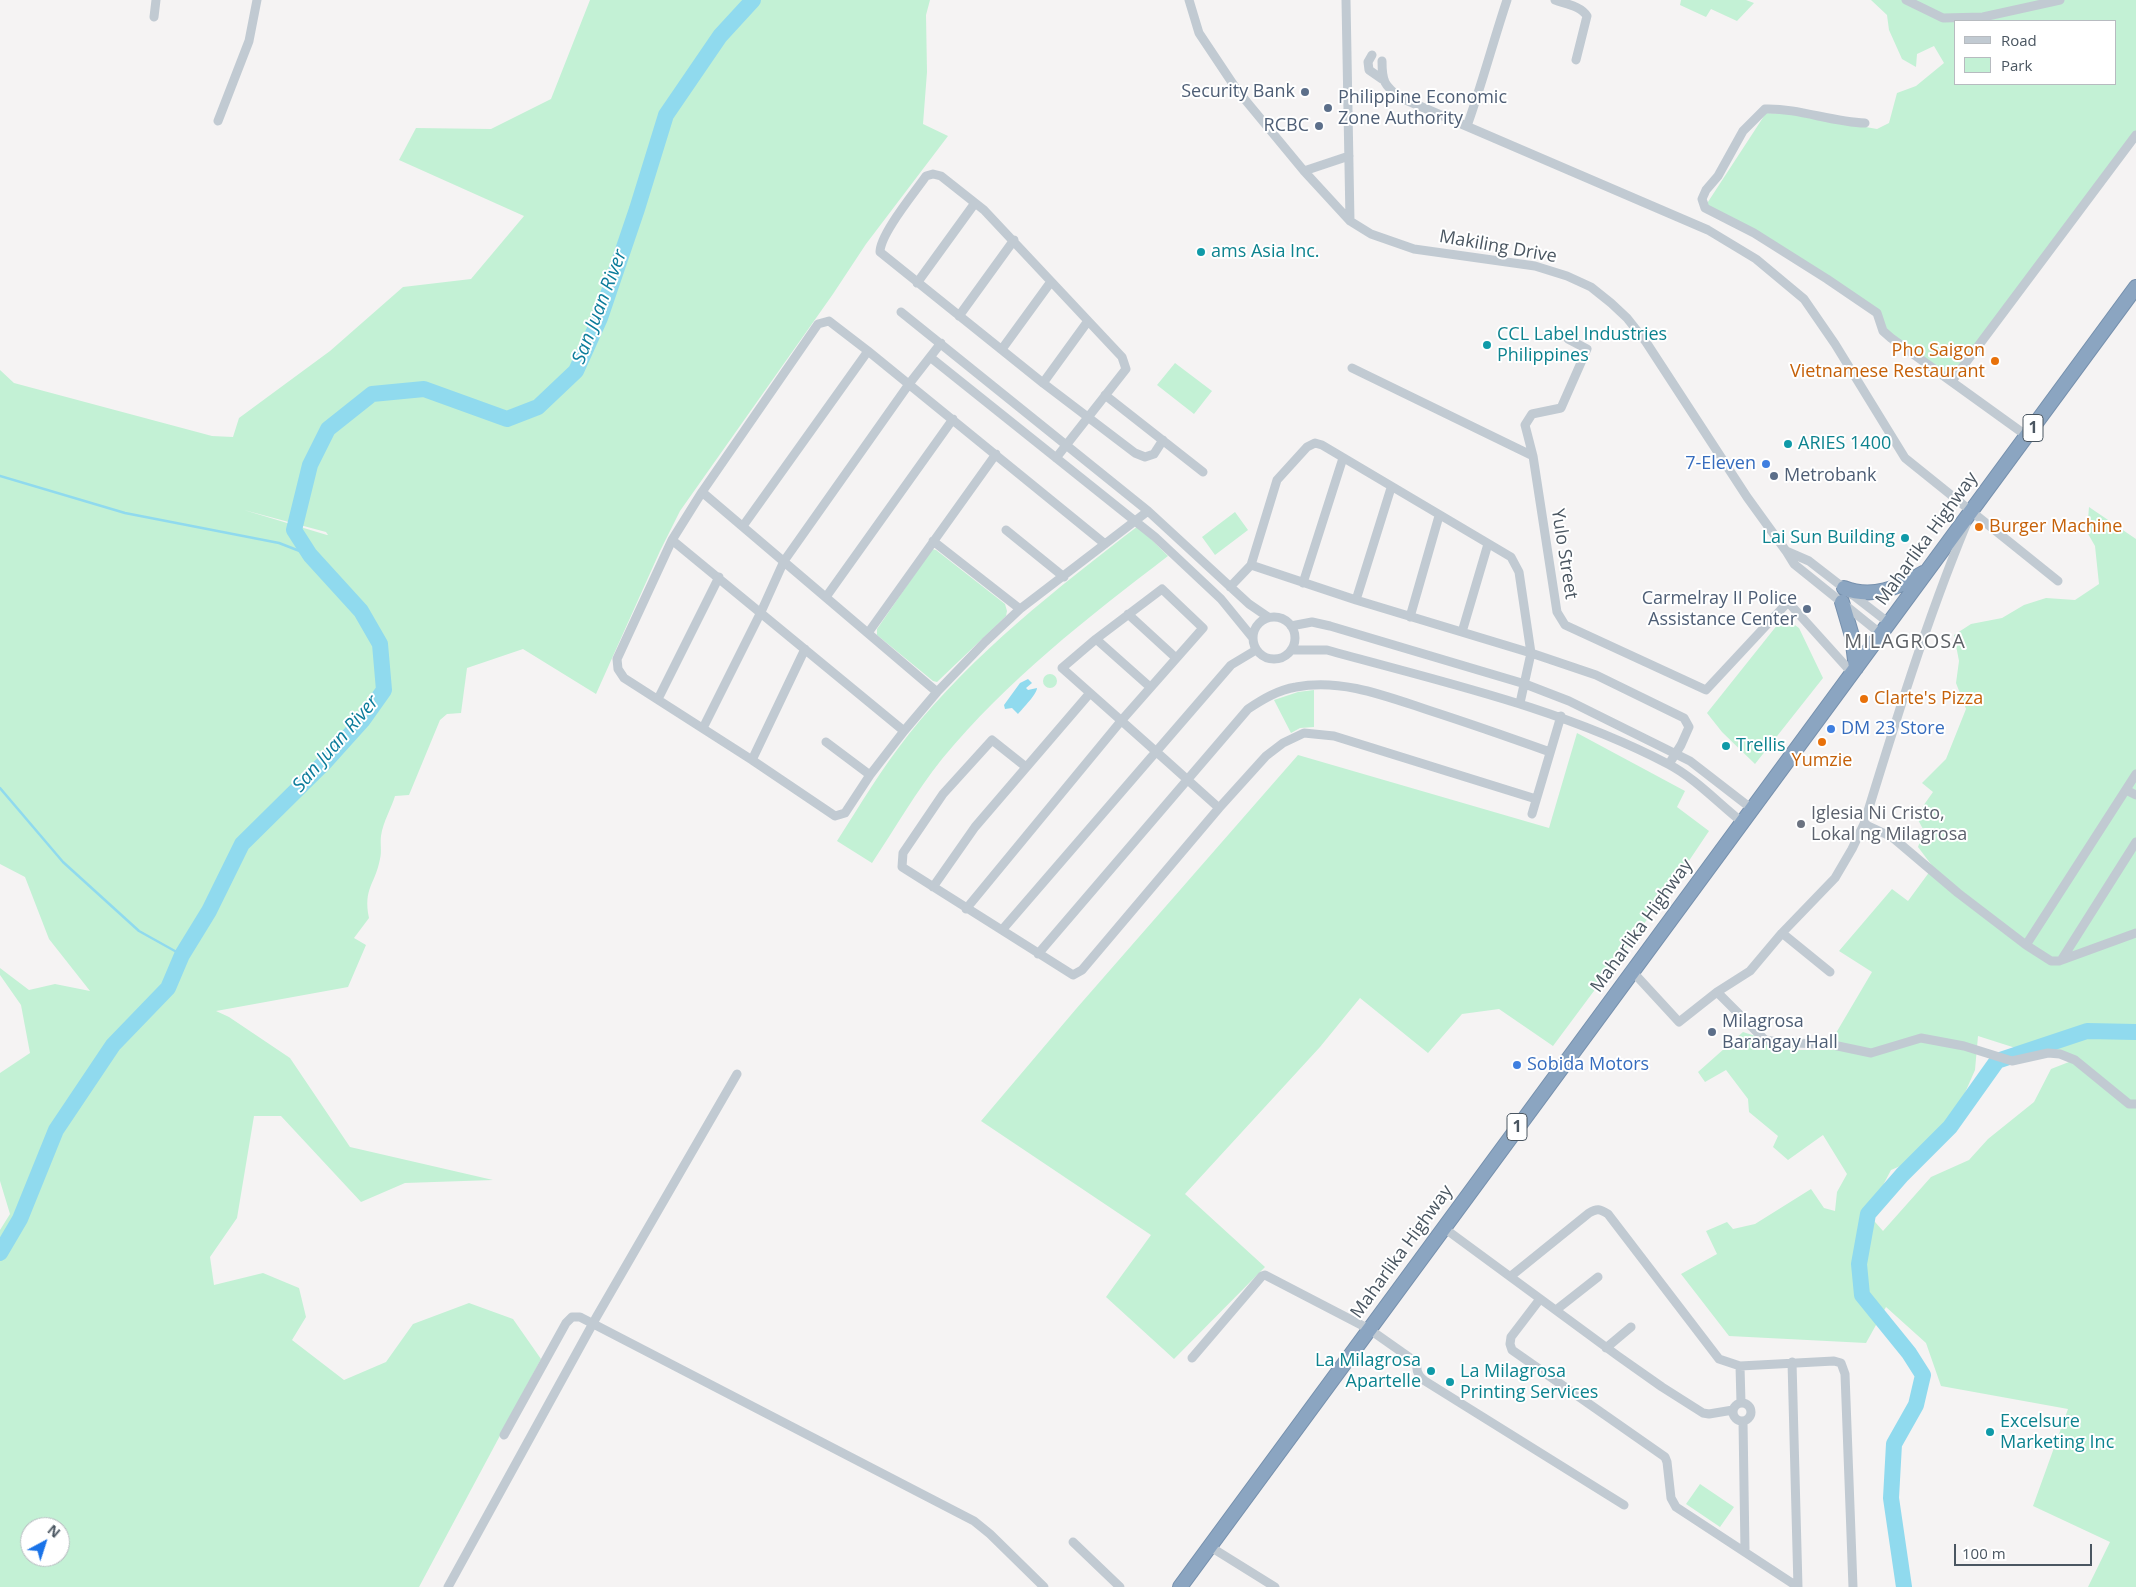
<!DOCTYPE html>
<html>
<head>
<meta charset="utf-8">
<style>
  body { margin:0 }
  #map { position:relative; width:2136px; height:1587px; overflow:hidden; background:#f5f3f3; font-family:"Open Sans",sans-serif }
  canvas { display:block }
  .legend { position:absolute; left:1954px; top:20px; width:162px; height:65px; box-sizing:border-box; background:#fff; border:1px solid #b7bbc0; margin:0; padding:6px 9px; list-style:none; font-size:15px; color:#4a5661 }
  .legend li { display:flex; align-items:center; gap:10px; height:25px }
  .legend b { width:25px; border:1px solid #b7bbc0 }
  .north { position:absolute; left:20px; top:1517px; width:50px; height:50px; box-sizing:border-box; background:#fff; border:1px solid #b7bbc0; border-radius:50%; rotate:40deg; font-size:14px; font-weight:700; line-height:20px; text-align:center; color:#4a5661 }
  .north::after { content:''; display:block; margin:auto; width:18px; height:22px; background:#1a73e8; clip-path:polygon(50% 0,100% 100%,50% 72%,0 100%) }
  .scale { position:absolute; left:1954px; top:1544px; width:138px; height:22px; box-sizing:border-box; border:2px solid #4a5661; border-top:0; padding-left:6px; font-size:15px; line-height:18px; white-space:nowrap; color:#4a5661; -webkit-text-stroke:4px #fff; paint-order:stroke }
</style>
</head>
<body>
<div id="map">
<canvas width="2136" height="1587"></canvas>
<ul class="legend">
<li><b style="height:6px;background:#c1cad2"></b>Road</li>
<li><b style="height:14px;background:#c3f1d5"></b>Park</li>
</ul>
<div class="north">N</div>
<div class="scale">100 m</div>
</div>
<script>
const ctx = document.querySelector('canvas').getContext('2d');
ctx.lineJoin = 'round';
function fill(path, color) { ctx.fillStyle = color; ctx.fill(path, 'evenodd'); }
function trace(path, color, width, dash) { ctx.strokeStyle = color; ctx.lineWidth = width; ctx.lineCap = dash ? 'butt' : 'round'; ctx.setLineDash(dash || []); ctx.stroke(path); }
function drawText(font, color, halo, rows, align = 'center') {
  ctx.font = font + ' "Open Sans",sans-serif'; ctx.lineWidth = 4; ctx.setLineDash([]); ctx.textBaseline = 'middle'; ctx.strokeStyle = halo; ctx.fillStyle = color; for (const [text, x, y, turn = 0] of rows) {
    ctx.save(); ctx.translate(x, y); ctx.rotate((+turn || 0) * Math.PI / 180); ctx.textAlign = isNaN(turn) ? turn : align; if (halo) ctx.strokeText(text, 0, 0); ctx.fillText(text, 0, 0); ctx.restore();
  }
}
const green = new Path2D(`
  M590,0H930L926,15L927,72L923,124L948,136L866,244L833,294L680,511L660,551L596,694L523,649L467,668L461,713L447,714L440,720L409,795L395,796C391,809 383,822 381,836C380,843 382,852 380,859C375,885 363,888 369,918L354,938L366,945L348,987L216,1011L229,1017L290,1058L350,1147L493,1180L405,1183L361,1202L281,1116H254L237,1218L210,1257L214,1285L263,1273L299,1288L306,1317L292,1340L344,1380L386,1362L413,1324L469,1303L513,1319L541,1359L419,1587H0V1230L10,1214L0,1181V1073L30,1053L21,1005L0,975V968L29,990L55,984L90,991L49,939L25,877L0,864V370L14,383L212,436L233,437L239,418L330,351L403,287L471,279L524,216L399,160L416,128L491,129L551,99ZM244,510L326,532L328,535H327ZM30,1527H60V1557H30Z
  M1681,0H1746L1754,3L1737,21L1711,9L1706,17L1680,5Z
  M1871,0H2136V131L1953,379L1892,339L1879,317L1831,282L1704,208L1766,113L1792,114L1877,129L1889,123L1897,93L1916,86L1944,63L1934,46L1917,54L1916,67L1902,59L1889,30L1887,15ZM1955,21H2115V84H1955Z
  M1175,363L1212,391L1194,414L1157,385Z
  M2089,507L2136,539V1587H2088L2110,1542L2033,1506L2068,1409L1941,1386L1926,1343L1886,1307L1866,1343L1729,1336L1681,1274L1717,1254L1706,1231L1727,1222L1733,1229L1755,1224L1811,1189L1824,1208L1835,1211L1837,1192L1847,1174L1823,1135L1788,1160L1773,1147L1778,1136L1749,1112L1748,1099L1726,1070L1705,1082L1698,1072L1743,1032L1799,1050H1826L1872,972L1839,951L1892,889L1908,901L1933,867L1918,847L1924,831L1916,816L1933,792L1922,783L1946,759L1966,709L1956,683L1959,661L1954,635L1971,624L2002,618L2024,605L2046,598L2075,600L2099,584L2095,546L2087,532ZM1978,1036L2025,1051L2074,1060L2051,1069L2034,1102L1988,1139L1969,1160L1931,1177L1883,1231L1868,1214L1891,1170L1919,1158L1950,1127L1975,1070Z
  M1235,512L1248,530L1215,555L1202,537Z
  M1138,526L1168,556C1087,618 1007,680 942,759C917,790 894,830 872,863L837,841C860,805 882,768 909,734C974,653 1056,589 1138,526Z
  M932,549L936,550L1005,604L1007,611L1006,616L937,682L933,681L877,635V629Z
  M1785,618L1799,628L1823,678L1755,764L1722,732L1707,713L1782,619Z
  M1043 681a7 7 0 1 1 14 0a7 7 0 1 1-14 0Z
  M1314,690V727L1300,728L1291,733L1274,700L1298,692Z
  M1577,733L1685,791L1677,807L1709,831L1672,886L1553,1046L1499,1009L1462,1014L1428,1053L1360,998L1320,1047L1185,1194L1265,1267L1174,1359L1106,1297L1151,1235L981,1121L1076,1009L1298,755L1549,828Z
  M1700,1484L1734,1507L1720,1527L1686,1504Z`);
const water = new Path2D(`
  M1028,679L1032,683L1026,688L1028,690L1037,688C1037,694 1023,708 1018,714L1012,708L1005,709L1004,705L1020,683Z`);
const stream = new Path2D(`
  M0,476L125,513L279,543L310,555
  M0,788L63,862L139,931L182,955`);
const river = new Path2D(`
  M0,1253L20,1219L56,1130L113,1045L168,988L182,955L209,911L242,844L326,761L362,721L384,690L380,644L361,611L310,555L294,530L310,465L328,429L372,394L424,389L507,419L538,407L576,371L600,318L637,209L666,115L720,36L753,0
  M1904,1587L1891,1498L1894,1444L1916,1405L1923,1375L1909,1353L1862,1295L1859,1264L1868,1214L1902,1175L1950,1127L1997,1061L2087,1031L2136,1032`);
const minor = new Path2D(`
  M1189,0L1199,33L1237,90L1304,171L1350,221L1371,234L1414,249L1535,266L1567,276L1591,287L1611,303L1627,318L1646,342L1747,497L1786,551L1794,564L1881,634
  M1346,0L1350,221
  M1555,0C1566,4 1581,6 1587,16L1576,60
  M1906,0L1943,18L1983,17L2060,0
  M154,17L156,0
  M1372,55L1368,62L1369,70L1382,79
  M1382,61C1382,81 1384,86 1401,98L1708,230L1756,259L1804,299L1835,344L1905,458L2058,581
  M218,121L249,41L257,0
  M1865,123C1831,122 1799,108 1765,109L1743,131L1718,176L1706,190L1702,199L1705,208L1754,233L1827,279L1877,313L1883,331L1891,338L2027,436
  M1467,126C1482,84 1493,42 1507,0
  M1304,171L1349,156
  M917,283L975,203
  M901,312L1148,511L1249,604L1268,617
  M959,316L1014,240
  M1568,339L1587,349L1561,408L1532,414L1525,425L1533,456L1557,612L1565,625L1706,690L1788,602L1852,673
  M1002,349L1050,283
  M930,357L1155,537L1221,599L1252,637
  M1352,368L1533,456
  M1952,381L2136,135
  M1043,383L1088,321
  M1105,395L1203,472
  M1056,458L1126,369L1122,357L984,210L941,176L933,174L926,176C915,192 880,234 880,252L1043,383L1135,453L1145,457L1154,454L1163,440
  M702,492L937,692
  M743,526L868,351
  M1006,530L1064,577
  M672,540L904,731
  M933,541L1020,609
  M1105,544L868,351L829,321L818,324L702,492L672,540L617,659L618,669L624,678L752,760L835,816L845,813L870,775L904,731L937,692L985,642L1020,609L1148,511
  M1786,551L1809,561L1889,623
  M1251,565L1356,600L1531,653L1596,675L1684,718L1689,727L1681,745L1669,764
  M1303,583L1343,458
  M1230,587L1251,565L1277,480L1307,447L1315,443L1322,445L1511,557L1519,572L1531,653L1520,703
  M826,597L953,419
  M1356,600L1391,488
  M1128,614L1176,658
  M1410,617L1439,516
  M1253 638a21 21 0 1 1 42 0a21 21 0 1 1-42 0Z
  M1291,626L1312,622L1330,626L1525,684L1569,701L1690,761L1752,809
  M1462,632L1488,544
  M868,633L996,454
  M1096,639L1150,687
  M1291,650H1327C1442,682 1561,708 1668,764C1695,778 1718,803 1742,822
  M658,699L719,577
  M703,728L761,612L784,561L909,384L941,343
  M826,742L870,775
  M752,760L805,649
  M1026,767L992,740L943,794L903,853L902,867L1073,975L1082,970L1219,808L1266,756L1283,743L1304,733L1334,736L1536,799
  M2126,790L2136,795
  M1532,814L1561,716
  M1864,824L1892,837L1958,893L2026,945L2051,961H2059L2136,933
  M933,887L975,827L1090,693
  M966,909L1121,721L1203,628L1162,589L1096,639L1062,668C1114,714 1167,761 1219,808
  M1002,930L1231,665L1256,650
  M1782,933L1830,972
  M2026,945L2136,774
  M1038,954L1248,709C1263,699 1278,690 1296,687C1342,678 1388,697 1431,711C1471,724 1511,738 1550,752
  M2062,959L2136,842
  M1632,971L1679,1022L1717,992L1750,971L1782,933L1835,878L1852,849L1864,824C1895,723 1926,622 1966,525
  M1717,992L1765,1040L1779,1042L1833,1045L1871,1053L1921,1038L1964,1046L2012,1061L2048,1053L2060,1054L2075,1060L2129,1104H2136
  M1444,1228L1618,1356L1662,1387L1703,1413L1709,1414L1733,1410
  M1511,1276L1589,1213C1597,1208 1600,1209 1608,1214L1719,1359L1740,1366L1834,1361L1841,1363L1845,1374L1853,1587
  M1540,1299L1511,1337L1510,1344L1512,1350L1665,1457L1667,1462L1671,1498L1676,1507L1798,1587
  M1556,1310L1598,1277
  M1606,1348L1631,1327
  M1192,1358L1262,1276L1265,1275L1369,1329L1413,1360L1417,1365C1416,1372 1419,1377 1425,1381L1624,1505
  M1792,1362L1798,1587
  M1740,1366L1741,1403
  M1733 1412a9 9 0 1 1 18 0a9 9 0 1 1-18 0Z
  M1743,1421L1745,1551
  M504,1435L566,1323L572,1317H580L974,1521L990,1534L1044,1587
  M1073,1542L1120,1587
  M1209,1546L1275,1587
  M448,1587L597,1316L737,1074`);
const highway = new Path2D(`
  M1844,588C1872,599 1898,588 1923,573
  M1842,602L1852,636L1856,668
  M1180,1587L2136,287`);
const markers = [
  [1305,92,5,"#5c6f8a"],
  [1328,108,5,"#5c6f8a"],
  [1319,126,5,"#5c6f8a"],
  [1201,252,5,"#0f9aa8"],
  [1487,345,5,"#0f9aa8"],
  [1995,361,5,"#e8710a"],
  [1788,444,5,"#0f9aa8"],
  [1766,464,5,"#3f7fe0"],
  [1774,476,5,"#5c6f8a"],
  [1979,527,5,"#e8710a"],
  [1905,538,5,"#0f9aa8"],
  [1807,609,5,"#5c6f8a"],
  [1864,699,5,"#e8710a"],
  [1831,729,5,"#3f7fe0"],
  [1822,742,5,"#e8710a"],
  [1726,746,5,"#0f9aa8"],
  [1801,824,5,"#6b7280"],
  [1712,1032,5,"#5c6f8a"],
  [1517,1065,5,"#3f7fe0"],
  [1431,1371,5,"#0f9aa8"],
  [1450,1382,5,"#0f9aa8"],
  [1990,1432,5,"#0f9aa8"]
];
const shields = [
  [2033,428,20],
  [1517,1127,20]
];
const shieldNames = [
  ["1",2033,428],
  ["1",1517,1127]
];
const serviceNames = [
  ["Security Bank",1295,92],
  ["Philippine Economic",1338,98,"left"],
  ["Zone Authority",1338,119,"left"],
  ["RCBC",1309,126],
  ["Metrobank",1784,476,"left"],
  ["Carmelray II Police",1797,599],
  ["Assistance Center",1797,620],
  ["Milagrosa",1722,1022,"left"],
  ["Barangay Hall",1722,1043,"left"]
];
const streetNames = [
  ["Makiling Drive",1498,247,10],
  ["Maharlika Highway",1927,539,-54],
  ["Yulo Street",1564,554,81],
  ["Maharlika Highway",1642,926,-54],
  ["Maharlika Highway",1402,1252,-54]
];
const cultureNames = [
  ["ams Asia Inc.",1211,252],
  ["CCL Label Industries",1497,335],
  ["Philippines",1497,356],
  ["ARIES 1400",1798,444],
  ["Lai Sun Building",1895,538,"right"],
  ["Trellis",1736,746],
  ["La Milagrosa",1421,1361,"right"],
  ["Apartelle",1421,1382,"right"],
  ["La Milagrosa",1460,1372],
  ["Printing Services",1460,1393],
  ["Excelsure",2000,1422],
  ["Marketing Inc",2000,1443]
];
const foodNames = [
  ["Pho Saigon",1985,351,"right"],
  ["Vietnamese Restaurant",1985,372,"right"],
  ["Burger Machine",1989,527],
  ["Clarte's Pizza",1874,699],
  ["Yumzie",1822,761,"center"]
];
const shopNames = [
  ["7-Eleven",1756,464,"right"],
  ["DM 23 Store",1841,729],
  ["Sobida Motors",1527,1065]
];
const worshipNames = [
  ["Iglesia Ni Cristo,",1811,814],
  ["Lokal ng Milagrosa",1811,835]
];
const waterNames = [
  ["San Juan River",600,307,-69],
  ["San Juan River",336,744,-49]
];
const quarterNames = [
  ["MILAGROSA",1905,642]
];
fill(green, '#c3f1d5');
fill(water, '#90daee');
trace(stream, '#90daee', 2.5);
trace(river, '#90daee', 16);
trace(highway, '#7690ad', 16);
trace(minor, '#c1cad2', 9);
trace(highway, '#8ba5c1', 14);
for (const [x, y, r, color] of markers) { const dot = new Path2D(); dot.arc(x, y, r, 0, 2 * Math.PI); ctx.fillStyle = color; ctx.fill(dot); trace(dot, '#fff', 2); }
for (const [x, y, w] of shields) { const box = new Path2D(); box.roundRect(x - w / 2, y - 13.5, w, 27, 4); ctx.fillStyle = '#fff'; ctx.fill(box); trace(box, '#4a5661', 1); }
drawText('bold 16px', '#4a5661', null, shieldNames);
drawText('18px', '#4e5e75', '#fff', serviceNames, 'right');
drawText('18px', '#4a5661', '#fff', streetNames);
drawText('18px', '#0d838f', '#fff', cultureNames, 'left');
drawText('18px', '#c56008', '#fff', foodNames, 'left');
drawText('18px', '#366cbe', '#fff', shopNames, 'left');
drawText('18px', '#5b616d', '#fff', worshipNames, 'left');
drawText('italic 19px', '#0c7c9b', '#fff', waterNames);
ctx.letterSpacing = '1px';
drawText('20px', '#5f6368', '#fff', quarterNames);
ctx.letterSpacing = '0px';
</script>
</body>
</html>
